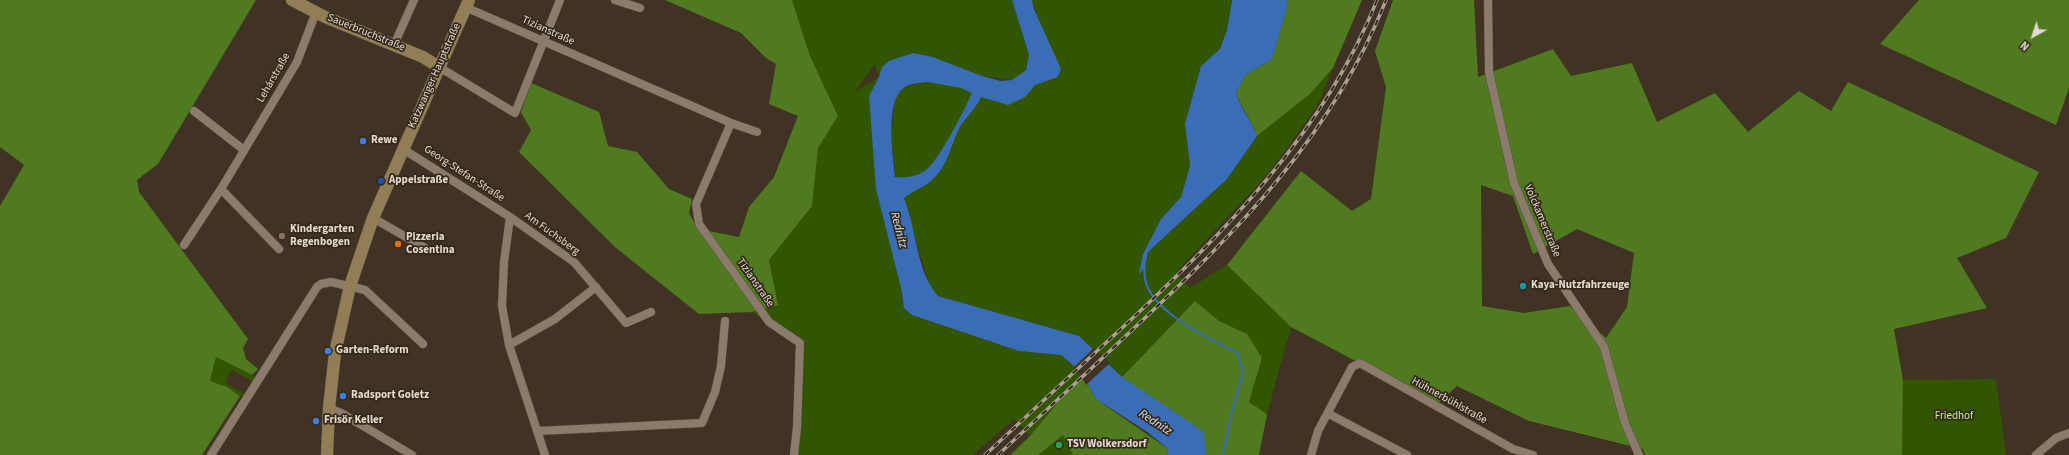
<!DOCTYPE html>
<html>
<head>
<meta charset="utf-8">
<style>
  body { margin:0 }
  #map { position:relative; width:2069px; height:455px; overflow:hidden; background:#403324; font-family:"Source Sans 3",sans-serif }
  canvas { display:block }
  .north { position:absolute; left:2013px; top:16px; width:40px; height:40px; -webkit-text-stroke:3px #35291a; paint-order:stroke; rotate:220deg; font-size:11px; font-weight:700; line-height:16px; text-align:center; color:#e2dad1 }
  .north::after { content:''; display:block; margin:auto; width:14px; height:18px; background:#e2dad1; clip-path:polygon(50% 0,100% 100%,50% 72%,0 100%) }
</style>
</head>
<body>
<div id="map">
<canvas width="2069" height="455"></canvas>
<div class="north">N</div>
</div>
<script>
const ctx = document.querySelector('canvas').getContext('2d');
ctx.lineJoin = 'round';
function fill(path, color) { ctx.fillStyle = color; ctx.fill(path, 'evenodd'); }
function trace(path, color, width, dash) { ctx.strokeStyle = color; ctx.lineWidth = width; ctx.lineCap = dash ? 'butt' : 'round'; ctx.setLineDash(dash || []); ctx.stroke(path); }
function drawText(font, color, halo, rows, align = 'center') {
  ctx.font = font + ' "Source Sans 3",sans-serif'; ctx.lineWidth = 3.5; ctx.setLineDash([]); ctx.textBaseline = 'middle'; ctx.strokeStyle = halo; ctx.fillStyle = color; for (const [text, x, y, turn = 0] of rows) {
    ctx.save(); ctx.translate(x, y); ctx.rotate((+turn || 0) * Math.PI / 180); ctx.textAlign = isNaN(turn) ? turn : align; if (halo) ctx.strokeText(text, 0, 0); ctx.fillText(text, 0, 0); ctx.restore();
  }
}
const green = new Path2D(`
  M792,0H1012L1029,55L1026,70L1012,80L982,76L933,57L869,96L873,140L901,288L902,301L912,315L1019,351L1061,355L1082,373L1030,436L1014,419L973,455H796L805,343L752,312L778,305L769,260L812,206L818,148L838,116L810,56ZM875,65L879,77L855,92L874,65Z
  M1032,0H1232L1227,30L1220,49L1201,66L1185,124L1190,166L1181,197L1161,219L1143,254L1145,268L1148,252L1227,179L1257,136L1310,94L1333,68L1317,107L1268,174L1176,272L1190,288L1227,265L1291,327L1267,414L1249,402L1262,358L1247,334L1219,321L1195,301L1122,377L1079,336L938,296L930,287L915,238L909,210L896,178L891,136L895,98L905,86L927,82L961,88L1034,85L1058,77Z
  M216,357L255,377L254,382L232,370L225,382L245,395L244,398L227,387L210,381Z
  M1996,379L2006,455H1902L1903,380Z
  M1063,435L1073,455H1038Z`);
const forest = new Path2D(`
  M0,0H256L158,164L137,180L139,192L248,339L243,348L246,359L258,369L252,375L216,357L210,381L227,387L240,396L202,455H0V206L24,165L0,147Z
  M665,0H792L810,56L838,116L818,148L812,206L769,260L778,305L752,312L699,314L616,248L519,152L531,130L521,112L531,83L599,112L608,146L637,152L669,189L692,199L689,213L698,229L739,237L749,207L774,177L798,116L769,104L776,64L766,58L741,33Z
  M1287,0H1362L1333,68L1310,94L1257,136C1251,120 1242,109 1236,93L1245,75L1272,59L1286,11Z
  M1393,0H1474L1478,77L1553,49L1571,76L1632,63L1657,122L1715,93L1748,132L1799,91L1831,111L1848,82L2039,172L2006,238L1957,258L1987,308L1894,329L1903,380L1902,455H1645L1643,449L1529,421L1457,386L1437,404L1291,327L1227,265L1301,171L1352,211L1371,199L1386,87L1375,51ZM1481,185L1513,196L1533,254L1577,229L1634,253L1627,307L1606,338L1570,306L1524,313L1482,306Z
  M1919,0H2069V88L2056,125L1880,44Z
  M1195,301L1219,321L1247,334L1262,358L1249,402L1267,414L1259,455H1204L1169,410L1122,377Z
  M1082,373L1096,399L1167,448L1168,455H1073L1063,435L1038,455H1010L1030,436Z`);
const water = new Path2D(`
  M1012,0H1032L1034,9L1061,69L1058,77L1035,85L1025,97L1008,105L981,97C976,108 968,115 961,125C952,140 948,165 935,177C926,187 914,190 904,198C917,229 915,269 938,296L1079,336L1122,377L1191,423L1204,433L1206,455H1168L1167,448L1146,431L1096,399L1082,373L1061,355L1019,351L912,315L904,308L901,288L876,189L869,96L879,77L882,67L889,61L913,53L933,57L982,76L1001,81L1012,80L1026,70L1029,55ZM927,82L961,88L972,93C964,110 938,164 923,172C914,177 905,178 895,177C893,155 884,100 905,87C910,83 921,83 927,82Z
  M1232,0H1287L1286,11L1272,59L1245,75L1236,93C1241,109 1251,120 1257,136L1227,179L1148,252L1145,268L1139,274L1143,254L1161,219L1181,197L1190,166L1185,124L1201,66L1220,49L1227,30Z`);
const pier = new Path2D(`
  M1094,348L1110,363L1086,385L1080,374L1073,368Z`);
const stream = new Path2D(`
  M1145,268C1138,307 1209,338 1237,353L1243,372L1231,415L1223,455`);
const street = new Path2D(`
  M615,0L640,8
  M1488,0L1489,72L1514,183L1548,264L1604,347L1625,423L1639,455
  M465,7L731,123L757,132
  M394,45L414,0
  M439,67L515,113L560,0
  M194,111L244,150
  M731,123L696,204L699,224L769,322L800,343L797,427L794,455
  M403,149L510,217L504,262L502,306L509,345L545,455
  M221,189L279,249
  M510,217L574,262L626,323L651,312
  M373,218L425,248
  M184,245L221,189L297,62L316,12
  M509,345L555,319L596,287
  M329,408L343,414L412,455
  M1329,414L1407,455
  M537,431L702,423L715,392L721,366L725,321
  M211,455L317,287L321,284L331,282L365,290L423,344
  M1311,455L1318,431L1352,367L1360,363L1513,449L1533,455
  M2036,455L2056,438L2069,433`);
const secondary = new Path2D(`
  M292,0L325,17L423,57L439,67
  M327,455L329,408L335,353L350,286L373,218L469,0`);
const rail = new Path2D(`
  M985,455C1030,413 1075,371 1121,329C1224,233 1324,133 1377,0
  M998,455C1042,414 1087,373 1131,331C1236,233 1332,137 1386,0`);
const markers = [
  [363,141,4,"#3f7fe0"],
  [381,181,4,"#1a4fb4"],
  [282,236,4,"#8d6e63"],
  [398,244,4,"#e8710a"],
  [1523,286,4,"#0f9aa8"],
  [328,351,4,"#3f7fe0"],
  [343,396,4,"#3f7fe0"],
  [316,421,4,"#3f7fe0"],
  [1059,445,4,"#2e9e5b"]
];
const streetNames = [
  ["Tizianstraße",548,31,24],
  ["Sauerbruchstraße",366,33,22],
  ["Katzwanger Hauptstraße",435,76,-66],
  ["Lehárstraße",274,78,-60],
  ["Georg-Stefan-Straße",464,174,33],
  ["Volckamerstraße",1542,221,67],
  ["Am Fuchsberg",552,234,36],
  ["Tizianstraße",755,283,55],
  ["Hühnerbühlstraße",1449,401,29]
];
const poiNames = [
  ["Rewe",371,141],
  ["Appelstraße",389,181],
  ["Kindergarten",290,230],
  ["Regenbogen",290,243],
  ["Pizzeria",406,238],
  ["Cosentina",406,251],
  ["Kaya-Nutzfahrzeuge",1531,286],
  ["Garten-Reform",336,351],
  ["Radsport Goletz",351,396],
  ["Frisör Keller",324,421],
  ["TSV Wolkersdorf",1067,445]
];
const parkNames = [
  ["Friedhof",1954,417]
];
const waterNames = [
  ["Rednitz",898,230,75],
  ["Rednitz",1155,423,33]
];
fill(green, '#325600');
fill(forest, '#4f7a20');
fill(water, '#396db6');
fill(pier, '#403324');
trace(stream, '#396db6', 2);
trace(street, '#5b5043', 9);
trace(secondary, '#5b5043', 13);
trace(street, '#8a7b6b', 8);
trace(secondary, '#927e56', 12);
trace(rail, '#a9a094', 3.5);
trace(rail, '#35291a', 2, [6]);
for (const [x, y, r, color] of markers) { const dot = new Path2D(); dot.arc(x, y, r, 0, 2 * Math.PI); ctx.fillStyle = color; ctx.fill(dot); trace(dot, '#35291a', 1.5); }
drawText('11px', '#e2dad1', '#35291a', streetNames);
drawText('bold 11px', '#e2dad1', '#35291a', poiNames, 'left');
drawText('11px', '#bbf986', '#35291a', parkNames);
drawText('italic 12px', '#d6e5f9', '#35291a', waterNames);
</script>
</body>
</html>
